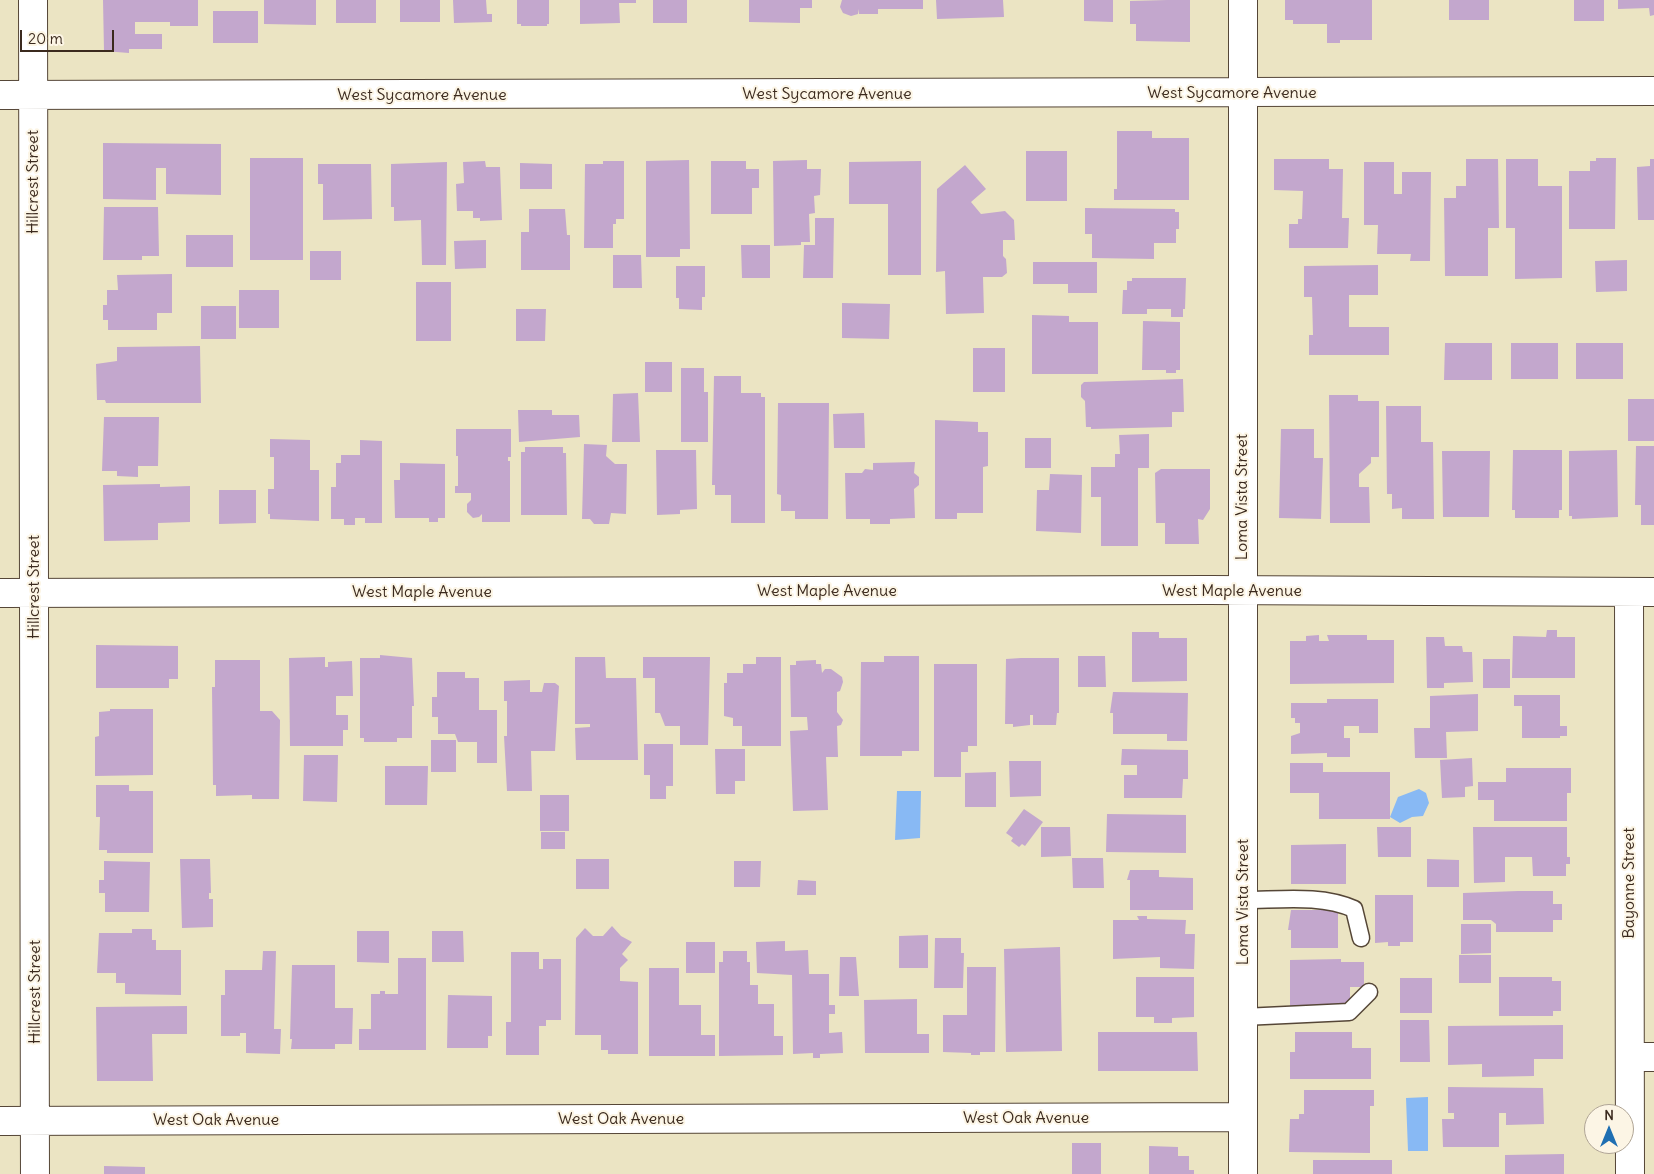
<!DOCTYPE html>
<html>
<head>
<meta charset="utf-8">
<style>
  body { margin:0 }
  #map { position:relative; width:1654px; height:1174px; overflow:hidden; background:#ebe4c3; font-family:Delius,sans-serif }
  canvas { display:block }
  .north { position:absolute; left:1584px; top:1104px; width:50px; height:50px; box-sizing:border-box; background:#fcf5e5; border:1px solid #afa495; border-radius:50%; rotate:0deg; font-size:14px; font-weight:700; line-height:20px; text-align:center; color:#3b2a1e }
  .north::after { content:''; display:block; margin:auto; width:18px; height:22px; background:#1f6fb2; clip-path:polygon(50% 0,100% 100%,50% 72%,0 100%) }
  .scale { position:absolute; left:20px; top:30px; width:94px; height:22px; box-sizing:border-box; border:2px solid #3b2a1e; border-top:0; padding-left:6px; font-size:15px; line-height:18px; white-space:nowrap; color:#3b2a1e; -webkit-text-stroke:4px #fcf5e5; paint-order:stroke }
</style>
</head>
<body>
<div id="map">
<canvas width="1654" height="1174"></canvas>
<div class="north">N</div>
<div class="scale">20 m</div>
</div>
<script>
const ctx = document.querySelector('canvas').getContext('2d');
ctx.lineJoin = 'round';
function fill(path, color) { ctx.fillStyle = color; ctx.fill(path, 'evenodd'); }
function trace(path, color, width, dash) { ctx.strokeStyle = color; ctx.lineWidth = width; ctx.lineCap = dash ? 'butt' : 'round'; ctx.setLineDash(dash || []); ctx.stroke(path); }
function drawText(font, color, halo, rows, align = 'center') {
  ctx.font = font + ' Delius,sans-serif'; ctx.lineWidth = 4; ctx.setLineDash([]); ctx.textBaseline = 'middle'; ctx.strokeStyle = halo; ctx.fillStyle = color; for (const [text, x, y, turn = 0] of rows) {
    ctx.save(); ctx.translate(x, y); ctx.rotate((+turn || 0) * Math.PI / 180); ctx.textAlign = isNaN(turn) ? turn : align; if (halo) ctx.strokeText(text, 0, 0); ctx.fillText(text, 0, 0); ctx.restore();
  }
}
const water = new Path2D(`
  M1419,789L1426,793L1429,803L1423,816L1412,817L1400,823L1390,817L1398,797Z
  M897,791H921L920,838L895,840Z
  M1428,1097V1151H1408L1406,1098Z`);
const building = new Path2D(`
  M103,0H198V26H170V22H135V34H162V49H129V53L104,51Z
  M264,0H316V25L264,24Z
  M336,0H376V23H336Z
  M400,0H440V22H400Z
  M453,0H486L487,14H492V22L454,23Z
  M517,0H549V24H547V26H521V24H517Z
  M580,0H636V3H619L620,23L580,24Z
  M653,0H687V23H653Z
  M749,0H812V8H800V23L749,22Z
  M842,0H923V9H878V14H859V9L858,14L851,16L843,13L840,7Z
  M936,0H1003L1004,17L937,19Z
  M1084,0H1113V22L1084,21Z
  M1167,0H1190V42L1136,41V24H1130V1Z
  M1285,0H1372V40H1340V43H1327V24H1293V20H1285Z
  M1449,0H1489V20H1449Z
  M1574,0H1604V21H1574Z
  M1618,0H1654V15L1650,16L1649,8L1618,9Z
  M213,11H258V43H213Z
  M1117,131H1152V138H1189V200H1114V189H1117Z
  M103,143L221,144V195L166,194V168H156V200L103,199Z
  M1026,151H1067V201H1026Z
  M250,158H303V260H250Z
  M1596,158H1616L1615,229H1569V171H1590V161H1596Z
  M1274,159H1329V169H1343L1342,218H1349L1348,248H1289V224H1298V219H1302L1303,191L1274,190Z
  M1466,159H1498L1499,228H1488V276H1445L1444,198H1456V186H1466Z
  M1506,159H1538V186H1562V278L1515,279V228H1506Z
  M1650,159H1654V220H1638L1637,167L1650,166Z
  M689,160L690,249H680V257H646V161Z
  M807,160V169H821L820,195L814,196L815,213L809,214L810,242H801V245L774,246L773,161Z
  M485,161L486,167H500L502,220L480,221V218H473V211H457L456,184L464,183L463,162Z
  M603,161H624V219H616V224H613V248H584L585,164H603Z
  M711,161H746V169H759V188H752V214H711Z
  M921,161V275H888V204H849V162Z
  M447,162L446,265H422L421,220L394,221V207H391V164Z
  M1364,162H1394V194H1402V172H1431L1430,261H1410L1411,254H1377L1378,225H1364Z
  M520,163L552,164V189H520Z
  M318,164H371L372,219L323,220V184H318Z
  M965,165L986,189L971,202L981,214L1005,211L1014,220L1015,240H1003V256L1006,259L1007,273L1002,277H983L984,313L946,314L945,271L936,272L937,189Z
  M104,207H158L159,256H142V260H103Z
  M1085,208L1175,209V212H1179V229H1176V243H1154V259L1092,258V234H1085Z
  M529,209H565L567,235H570V270H521V232H529Z
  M815,218H834L833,278H803L804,245H815Z
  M186,235H233V267H186Z
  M486,240V268L455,269L454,241Z
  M741,245H770V278H742Z
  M310,251H341V280H310Z
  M613,255H641L642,288H613Z
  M1627,260V291L1596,292L1595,261Z
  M1033,262H1097V293H1068V284H1033Z
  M1378,265V295H1349V327H1389V355H1309V335H1313L1312,297H1304V266Z
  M676,266H705V297H702V310L679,309V298H676Z
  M172,274V313H157V330H108V320H103V305H107V290H118L117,275Z
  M1132,278H1186L1185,309H1183V317H1171V309H1147V314H1122L1123,290H1127V281H1132Z
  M416,282H451V341H416Z
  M239,290H279V328H239Z
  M842,303L890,304L889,339L842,338Z
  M201,306H236V339H201Z
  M516,309H546L545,341H516Z
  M1032,315L1069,316V322H1098V374H1032Z
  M1143,321L1180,322V370H1176V373H1166V370H1142Z
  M1445,343H1492V380H1444Z
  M1511,343H1558V379H1511Z
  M1576,343H1623V379H1576Z
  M200,346L201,403H106L105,400H97L96,364L117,361V347Z
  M973,348H1005V392H973Z
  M645,362H672V392H645Z
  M681,368H704V392H708V442H681Z
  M714,376H741V393H761V397H765V523H731V495H715V485H712Z
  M1183,379L1184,412H1172V427L1091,429V427H1086L1085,401L1081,397V385L1084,382Z
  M638,393L640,442H612L613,394Z
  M1329,395H1358V401H1379V457H1371V463L1359,474V487H1369L1370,523H1330Z
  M1628,399H1654V441H1628Z
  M778,403H829L828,519H795V511H781V495L777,494Z
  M1386,406H1421V442H1433L1434,519H1402V508L1392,509V494H1387Z
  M518,410H552V415H579L580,437L519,442Z
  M864,413L865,448H834L833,414Z
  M104,417H159L158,466H138V477L117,476V471H102Z
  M935,420L978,422V432H988V466L983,467V513H957V519H935Z
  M456,429H511V457H508V461H510V522H482V514L479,517L473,518L467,512V504L471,500V493H455V486H458V456H456Z
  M1281,429H1314V458H1323L1321,519L1279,518Z
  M1149,434V468H1138V546H1101V497H1091V467H1115V454H1120L1119,435Z
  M1025,438H1051V468H1025Z
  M270,439L310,440V470H319V521L270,519V514H268V489H274V457H270Z
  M360,440L382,441V523H365V518H355V525H344V519H331V487H336V463H341V455H360Z
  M584,444L607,445L606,456L615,464H627L626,514L611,513L609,524H594L590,519H582Z
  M1636,446H1654V525H1641V505H1635Z
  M525,447H563V453H566L567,515H521V452H525Z
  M656,450H696L697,509L680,510V514L657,515Z
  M1513,450H1562V510H1559V518H1515V510H1512Z
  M1617,450L1618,517L1572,519V516H1569V451Z
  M1442,451H1490L1489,517H1443Z
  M915,462L914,473L919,477V485L914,489L915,518L890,519V524H870V519H846L845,473H862L865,469L873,470V463Z
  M400,463L445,464V518H438V522H429V518H395L394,480H400Z
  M1161,469H1210V509L1203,520L1198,519L1199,544H1165V523H1156L1155,473Z
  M1050,474L1082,475L1081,533L1036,531L1037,490H1049Z
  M160,484V487L190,486V522L158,523V540L104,541L103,485Z
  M219,490H256V523L219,524Z
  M1547,630H1557V637H1575V678H1512L1513,636L1546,637Z
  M1132,632H1159V638H1187V681L1132,682Z
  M1319,635V641H1329L1327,635H1367V640H1394V683L1290,684V641H1306V636Z
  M1426,637H1444L1445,646H1462L1463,652H1472L1473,682L1444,683V688H1427Z
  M96,645L178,646V679H169V688H96Z
  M380,655L412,658L414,706H412V738H397V742H364V738H360V658H380Z
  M884,656H919V751H902V756H860L861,662H884Z
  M1078,656H1105L1106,687H1078Z
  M325,657V667H328V662L352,661L353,696H336V715H348V730H343V746H290L289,658Z
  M575,657H605L606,678H636L638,760H576L575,728L590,727V724H575Z
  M643,657H710L708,745H680V726H665L660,713H655V678H643Z
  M756,657H781V746H742V726H733V718L724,716V683H727V673H743V664H756Z
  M1021,658H1059V713H1057L1056,725H1033V715H1030V725L1013,727V724H1005L1006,659Z
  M1483,659H1510V688H1483Z
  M215,660H260V711H272L280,720L279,799H252V795L216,796V785H213L212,687H215Z
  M816,660V664H821L822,673L825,669H831L842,677L843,682L840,691L837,692V712L843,720L841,725L837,726L838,757H826L828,810L793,811L790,731L808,730L807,717H791L790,665H796V661Z
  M934,664H977V746H968V752H961V777H934Z
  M437,672H465V678H479V710H497V763H477V742H458L455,734H438V717H432V697H437Z
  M530,680V692H542L544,683H555L559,686L555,751H531L532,791H507L504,736H507V701H504V681Z
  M1113,692L1188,693L1187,741H1167V734H1113V713H1110Z
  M1478,694V731L1446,732L1447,758H1415L1414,728H1430V696Z
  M1514,695H1560V726H1567V736H1560V738H1522V706H1514Z
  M1327,699H1378V733H1359V726H1344V738H1350V757H1327V753L1291,754V736L1300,733V723H1295V718H1291V703H1327Z
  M110,709H153V775L95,776V737L99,736V712L110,711Z
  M431,740H456V772H431Z
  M644,744H673V786H666V799H650V775H644Z
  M715,749H745V781H735V794H716Z
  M1122,749L1188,750V779H1183L1182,798H1124V775H1137V765H1121Z
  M304,755H338L337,802L303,801Z
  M1472,758L1473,786L1465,787V797L1442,798L1440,760Z
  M1009,761H1041V796L1010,797Z
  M1290,763H1323V772H1390V819H1319V793H1290Z
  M385,766H428L427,805H385Z
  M1506,768H1571V793H1567V821H1494V800H1478V782H1506Z
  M996,772V807H965V773Z
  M96,785H129V791H153V853H107V850H99L100,817H96Z
  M540,795H569V831H540Z
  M1024,809L1043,822L1025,846L1022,844L1019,847L1011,841L1013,838L1006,833Z
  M1107,814L1186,815V853L1106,852Z
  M1041,827H1070L1071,856L1041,857Z
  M1377,827H1411V857H1378Z
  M1473,827H1567V857H1570V864H1566V876H1533L1532,857H1505V882L1474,883Z
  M541,832H565V849H541Z
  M1346,844V884H1291V845Z
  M1072,858H1103L1104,888H1073Z
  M180,859H210L211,893H209V899H213V927L182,928Z
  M576,859H609V889H576Z
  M1427,859L1459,860V887H1427Z
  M104,861L150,862L149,912H105V893H99V880H104Z
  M734,861H761L760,887H734Z
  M1130,870H1159V877L1193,878V910H1130V880H1127Z
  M798,880L816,881V895H797Z
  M1518,891H1553V904H1562V920H1553V932H1496V924L1491,920H1463V893Z
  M1375,895H1413V942H1400V946H1388V942L1375,943Z
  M1291,910H1338V948H1291V930H1288Z
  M1137,916H1147V919L1186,920L1185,934H1195L1194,969L1160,968V957L1113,959V920H1139Z
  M1461,924H1491V953L1461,954Z
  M612,926L621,936L632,942L622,954L628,960L620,968V981L638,982V1054H608V1050H601V1035H575L576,938L585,928L593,936H603Z
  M132,929H152V940H156V950H181V995L125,994V983H116V973H97L99,933H132Z
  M357,931H389V963L357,962Z
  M432,931H463L464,962H432Z
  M928,935V968H899V936Z
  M935,938H961V953H964L963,988H934Z
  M785,941V951L808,950L809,974H829V1005H835V1014H829V1033L842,1032L843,1053L820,1054V1058H813V1053L793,1054L792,975L757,973L756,942Z
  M686,942H715V973H686Z
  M1060,947L1062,1051L1006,1052L1004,949Z
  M263,951H276L274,1029H281L280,1054L246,1053V1033H240V1036H221V995H225V970H262Z
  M723,951H747V962H750V985H758V1004H774V1036H783V1055L719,1056V962H723Z
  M511,952H539V969H543V959H561V1020H546V1026H539V1055H506V1022H511Z
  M1459,955H1491V983H1459Z
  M840,957H856L859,996H839Z
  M398,958H426V1050H359V1029H371V994H380V991H385V994H398Z
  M1341,959V962H1364V987H1350V1003H1342V1006H1290V960Z
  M292,965H335V1008H353L352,1044H335V1049H291L292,1039H290Z
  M967,967H996L995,1052H980V1055H971V1053L943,1052V1015H967Z
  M649,968H679V1005H701V1035H715V1056H649Z
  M1136,977H1194V1017L1172,1018V1023H1154V1017H1136Z
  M1499,977H1552V981H1561V1011H1553V1016H1499Z
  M1400,978H1432V1013H1400Z
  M448,995L492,996V1036H488V1048H447Z
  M917,999V1034H929V1053H865L864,1000Z
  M187,1006V1034H152L153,1081H97L96,1007Z
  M1400,1020H1429L1430,1062H1400Z
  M1563,1025V1059H1534V1076L1482,1077V1064L1448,1065V1026Z
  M1098,1032H1197L1198,1071H1098Z
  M1295,1032H1352V1048H1371V1079H1290V1052H1295Z
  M1448,1087L1543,1088L1544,1124L1506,1125V1113H1499V1147H1443L1442,1119H1454V1113H1448Z
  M1304,1090H1374V1106H1370V1153L1289,1152L1290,1119H1299V1114H1304Z
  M1072,1143H1101V1174H1072Z
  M1149,1146L1178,1147V1156H1189V1170H1194V1174H1149Z
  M1564,1154V1174H1505V1155Z
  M1313,1160H1392V1174H1313Z
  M104,1166L145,1167V1174H104Z`);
const service = new Path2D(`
  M1243,900C1279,900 1321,894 1354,909L1361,938
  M1243,1017L1349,1012L1369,992`);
const minor = new Path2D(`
  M33,0L35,1174
  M1243,0V1174
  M0,95L1654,91
  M1629,592L1630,1174
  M0,593L1208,590L1654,592
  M1630,1057H1654
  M0,1121L1243,1117`);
const streetNames = [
  ["West Sycamore Avenue",1232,93],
  ["West Sycamore Avenue",827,94],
  ["West Sycamore Avenue",422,95],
  ["Hillcrest Street",33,182,-90],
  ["Loma Vista Street",1242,497,-90],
  ["Hillcrest Street",34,587,-90],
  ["West Maple Avenue",827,591],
  ["West Maple Avenue",1232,591],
  ["West Maple Avenue",422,592],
  ["Bayonne Street",1629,883,-90],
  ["Loma Vista Street",1243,902,-90],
  ["Hillcrest Street",35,992,-90],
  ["West Oak Avenue",1026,1118],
  ["West Oak Avenue",621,1119],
  ["West Oak Avenue",216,1120]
];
fill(water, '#88b9f4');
fill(building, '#c3a7cd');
trace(service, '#554637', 19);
trace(minor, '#554637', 30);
trace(service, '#fff', 16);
trace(minor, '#fff', 28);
drawText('16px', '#3b2a1e', '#fcf5e5', streetNames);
</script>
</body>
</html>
